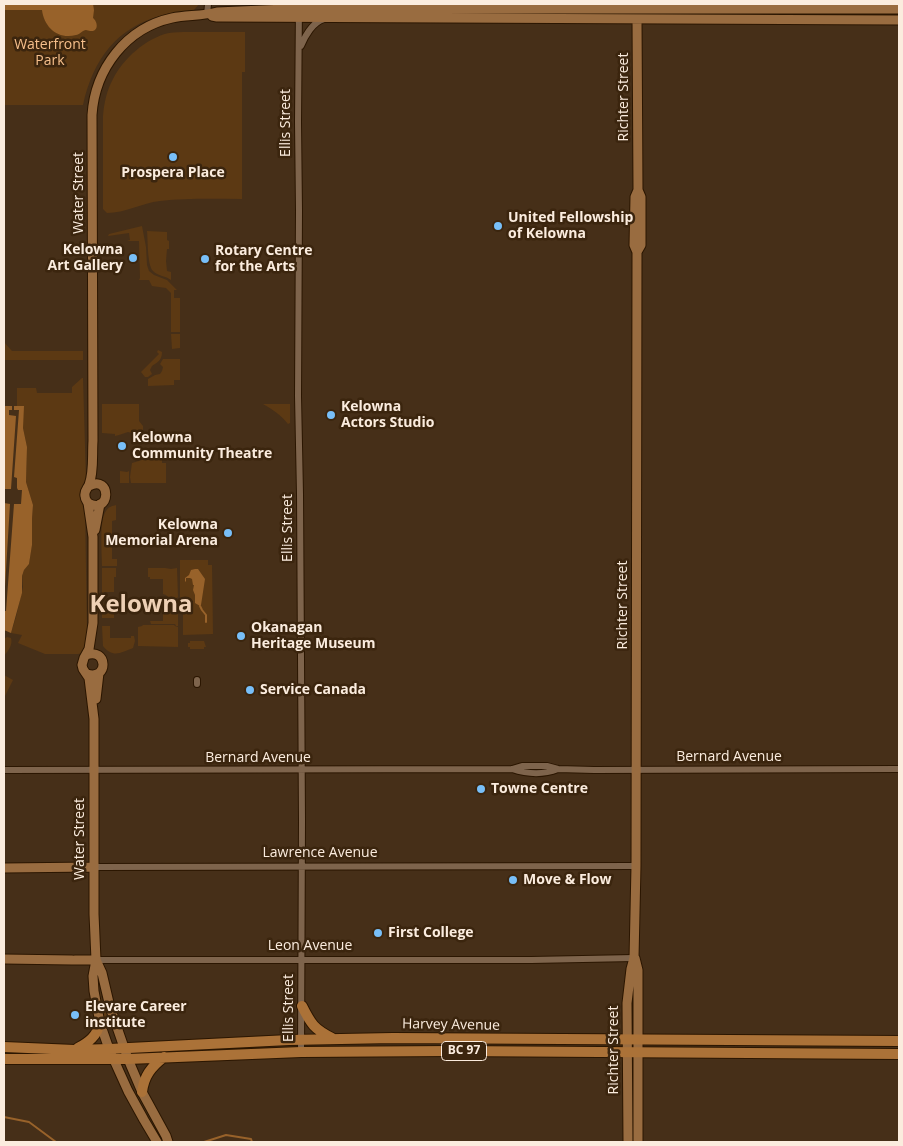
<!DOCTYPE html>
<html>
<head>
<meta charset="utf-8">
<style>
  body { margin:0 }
  #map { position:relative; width:903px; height:1146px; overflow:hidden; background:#462f18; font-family:"Open Sans",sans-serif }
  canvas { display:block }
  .frame { position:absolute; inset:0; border:5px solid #fbecde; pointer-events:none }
</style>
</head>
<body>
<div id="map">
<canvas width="903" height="1146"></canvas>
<div class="frame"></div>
</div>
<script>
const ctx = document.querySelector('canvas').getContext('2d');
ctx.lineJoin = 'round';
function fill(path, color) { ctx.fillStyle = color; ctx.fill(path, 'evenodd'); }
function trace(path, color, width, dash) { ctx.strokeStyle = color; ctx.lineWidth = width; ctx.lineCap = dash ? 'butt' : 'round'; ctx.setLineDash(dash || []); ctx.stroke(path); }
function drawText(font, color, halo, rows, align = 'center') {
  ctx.font = font + ' "Open Sans",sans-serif'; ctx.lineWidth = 5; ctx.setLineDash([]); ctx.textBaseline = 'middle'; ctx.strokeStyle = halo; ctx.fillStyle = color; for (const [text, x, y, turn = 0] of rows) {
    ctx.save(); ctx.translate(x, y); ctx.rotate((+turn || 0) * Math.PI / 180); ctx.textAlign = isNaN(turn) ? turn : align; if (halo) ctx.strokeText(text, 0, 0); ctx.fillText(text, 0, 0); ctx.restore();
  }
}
const green = new Path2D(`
  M4,4H199L194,10C183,12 173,12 163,15C117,27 93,59 83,105H4Z
  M188,32H245V72H242V199C215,199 187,198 160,201C142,203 125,213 107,213L103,209V116C104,103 107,90 113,79C123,59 146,38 169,33C175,32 182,32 188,32Z
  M142,226L146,247L147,265L149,271L154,275L167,280L177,290H174V298H180V332H171V293L166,288L152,286L149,280H139L140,278L139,241H127L130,240L129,233L108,236L109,234Z
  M147,231L167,232V240L169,241V249H167L166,261L167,271L171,272V280C166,276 158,276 153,271C147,265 148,240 147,231Z
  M171,334H180V348L172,349Z
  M4,342L12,351H83V360H4Z
  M158,350L162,352C162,360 158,362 152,366L150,370L152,374L148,377H145L141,372L159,354L157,352Z
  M163,359H180V380H174V385L148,386V379L155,375L160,374L162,371L163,367L160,364Z
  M82,378H83L86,480L80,493V498L85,506L87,631L89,635L83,653L78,654H45L18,643L22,635L11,633L16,617L23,587L22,576L24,570L29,564L32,545V519L33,505L26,482L27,447L23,428V406H17V388H36L37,393H72V387Z
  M102,404H139V421L143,426V436L128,432L119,435L115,436V434L102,433Z
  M263,404H290V423L288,424C281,415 272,409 263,404Z
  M153,455H157L158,460H162V463H166V483H131L130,477L132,463L142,460V456H153Z
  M120,471L127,472L129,471V483H120Z
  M116,505V520L112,521V559H117V566H102C102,553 99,520 106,511C108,507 112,506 116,505Z
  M180,560H208V565H212L213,634L183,635V604L180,603Z
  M102,568H116V577H114V592H104V599H102Z
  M165,568L171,569L177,568L178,597L174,600H171V598L167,596L166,595L163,594V579H150V577H148V568Z
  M102,604H110V609H114V618H102Z
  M171,609H174V614H178V626H176L175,624H151L150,621H163V613H169Z
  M143,625H174L175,626L178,627V647L138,646V627L142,626Z
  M102,626H110V638H131V636H134L135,641L133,648C122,652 113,659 103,646Z
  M7,637L11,638C13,645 8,651 4,656V639Z
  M190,641H204L206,647H204V649H190V647H188V643H190Z
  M4,675L13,680L4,698Z
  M99,992H100L102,1001L111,1027L110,1028H106Z`);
const water = new Path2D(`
  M4,4H93L94,10L93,18C98,22 99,32 90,31C89,31 87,30 86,30C83,30 79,35 76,35C58,40 44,27 42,10H4Z
  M4,406H24L23,428L27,447L26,482L33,505L32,519V545L29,564L24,570L22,576V593L11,633L4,630Z
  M195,569H198L205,579L201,605L200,606L195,603V595L193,590L194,585H193L192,579L190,578H186V581L185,582V578L189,575L191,570Z`);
const pier = new Path2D(`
  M12,406H14V410H19L14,477L17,478V488L18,490H22L21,504H14L6,611H4V603L10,504L4,503V500H5V489H11L16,416L9,415V410H12Z`);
const stream = new Path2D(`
  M200,606L202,610L206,615V622
  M4,1117L29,1122L56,1142
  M204,1142L226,1135L251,1139L252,1142`);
const minor = new Path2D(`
  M299,4L298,122L299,211L298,396L300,494L302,821L301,1052
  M207,15L208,4
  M301,46C305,36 313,22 324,19
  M197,684V680
  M512,769C527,774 543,775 558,769
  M4,770L512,769L522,766H547L558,769L594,770L899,769
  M94,867L636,866
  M96,960H531L634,958`);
const major = new Path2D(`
  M212,16L217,17L899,20
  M637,252L641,245V197L638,190
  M88,503C111,516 112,474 89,486
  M95,530L100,504
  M86,655C108,647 109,681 87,674
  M96,699L99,673
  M4,868L94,867
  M635,958L638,970V1142
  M4,959L72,960
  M75,960H96
  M96,960L102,973L110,1007L128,1059L142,1092L166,1136L168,1142
  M157,1142L144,1120L128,1091L109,1049L100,1023L94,991L93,976L96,960L94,914V719L89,678L83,669L82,665L84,658L89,649L93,623V537L88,503C86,500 85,499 85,496C84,491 87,489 89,485C94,472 92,455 93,441L92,115C95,69 126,28 172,18C187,15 202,16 217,12L286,9H899
  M628,1142L627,1003L631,969L634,958L636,866L637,252L634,245L635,197L638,190L637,19`);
const highway = new Path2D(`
  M302,1006C311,1024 314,1029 332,1038
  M4,1047L75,1050L109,1049L289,1040L393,1038L899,1041
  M78,1048C89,1042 97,1036 100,1023
  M4,1059H128L301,1052L450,1051L899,1054
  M142,1092C144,1076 151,1067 164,1057`);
const markers = [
  [173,157,5,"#78bff8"],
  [498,226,5,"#78bff8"],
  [133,258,5,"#78bff8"],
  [205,259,5,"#78bff8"],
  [331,415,5,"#78bff8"],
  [122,446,5,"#78bff8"],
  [228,533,5,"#78bff8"],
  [241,636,5,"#78bff8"],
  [250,690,5,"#78bff8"],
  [481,789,5,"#78bff8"],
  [513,880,5,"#78bff8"],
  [378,933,5,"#78bff8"],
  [75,1015,5,"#78bff8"]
];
const shields = [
  [464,1051,45]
];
const shieldNames = [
  ["BC 97",464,1051]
];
const parkNames = [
  ["Waterfront",50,45],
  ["Park",50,61]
];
const streetNames = [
  ["Richter Street",624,97,-90],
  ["Ellis Street",286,123,-90],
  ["Water Street",79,193,-90],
  ["Ellis Street",288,528,-90],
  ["Richter Street",623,605,-90],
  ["Bernard Avenue",729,757],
  ["Bernard Avenue",258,758],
  ["Water Street",80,839,-90],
  ["Lawrence Avenue",320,853],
  ["Leon Avenue",310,946],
  ["Ellis Street",289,1008,-90],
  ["Harvey Avenue",451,1025,1],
  ["Richter Street",614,1050,-90]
];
const poiNames = [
  ["Prospera Place",173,173,"center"],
  ["United Fellowship",508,218],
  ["of Kelowna",508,234],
  ["Kelowna",123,250,"right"],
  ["Art Gallery",123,266,"right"],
  ["Rotary Centre",215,251],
  ["for the Arts",215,267],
  ["Kelowna",341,407],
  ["Actors Studio",341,423],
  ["Kelowna",132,438],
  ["Community Theatre",132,454],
  ["Kelowna",218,525,"right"],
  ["Memorial Arena",218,541,"right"],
  ["Okanagan",251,628],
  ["Heritage Museum",251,644],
  ["Service Canada",260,690],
  ["Towne Centre",491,789],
  ["Move & Flow",523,880],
  ["First College",388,933],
  ["Elevare Career",85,1007],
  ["institute",85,1023]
];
const townNames = [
  ["Kelowna",141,605]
];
fill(green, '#5c3913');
fill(water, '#98622a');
fill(pier, '#462f18');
trace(stream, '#98622a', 2);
trace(minor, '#2b1601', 8);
trace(major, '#2b1601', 11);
trace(highway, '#2b1601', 12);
trace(minor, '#7e644c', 6);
trace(major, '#996c40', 9);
trace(highway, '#ab7238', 10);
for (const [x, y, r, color] of markers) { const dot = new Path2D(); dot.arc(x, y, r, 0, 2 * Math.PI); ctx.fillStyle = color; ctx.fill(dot); trace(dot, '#3b250e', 2); }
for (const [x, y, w] of shields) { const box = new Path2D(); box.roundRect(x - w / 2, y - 9.5, w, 19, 4); ctx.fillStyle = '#3b250e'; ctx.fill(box); trace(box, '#fbecde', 1); }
drawText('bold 12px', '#fbecde', null, shieldNames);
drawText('14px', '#f6bf8b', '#3b250e', parkNames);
drawText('14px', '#fbecde', '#3b250e', streetNames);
drawText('bold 14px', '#fbecde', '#3b250e', poiNames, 'left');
drawText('bold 24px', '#eed0b5', '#3b250e', townNames);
</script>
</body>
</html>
